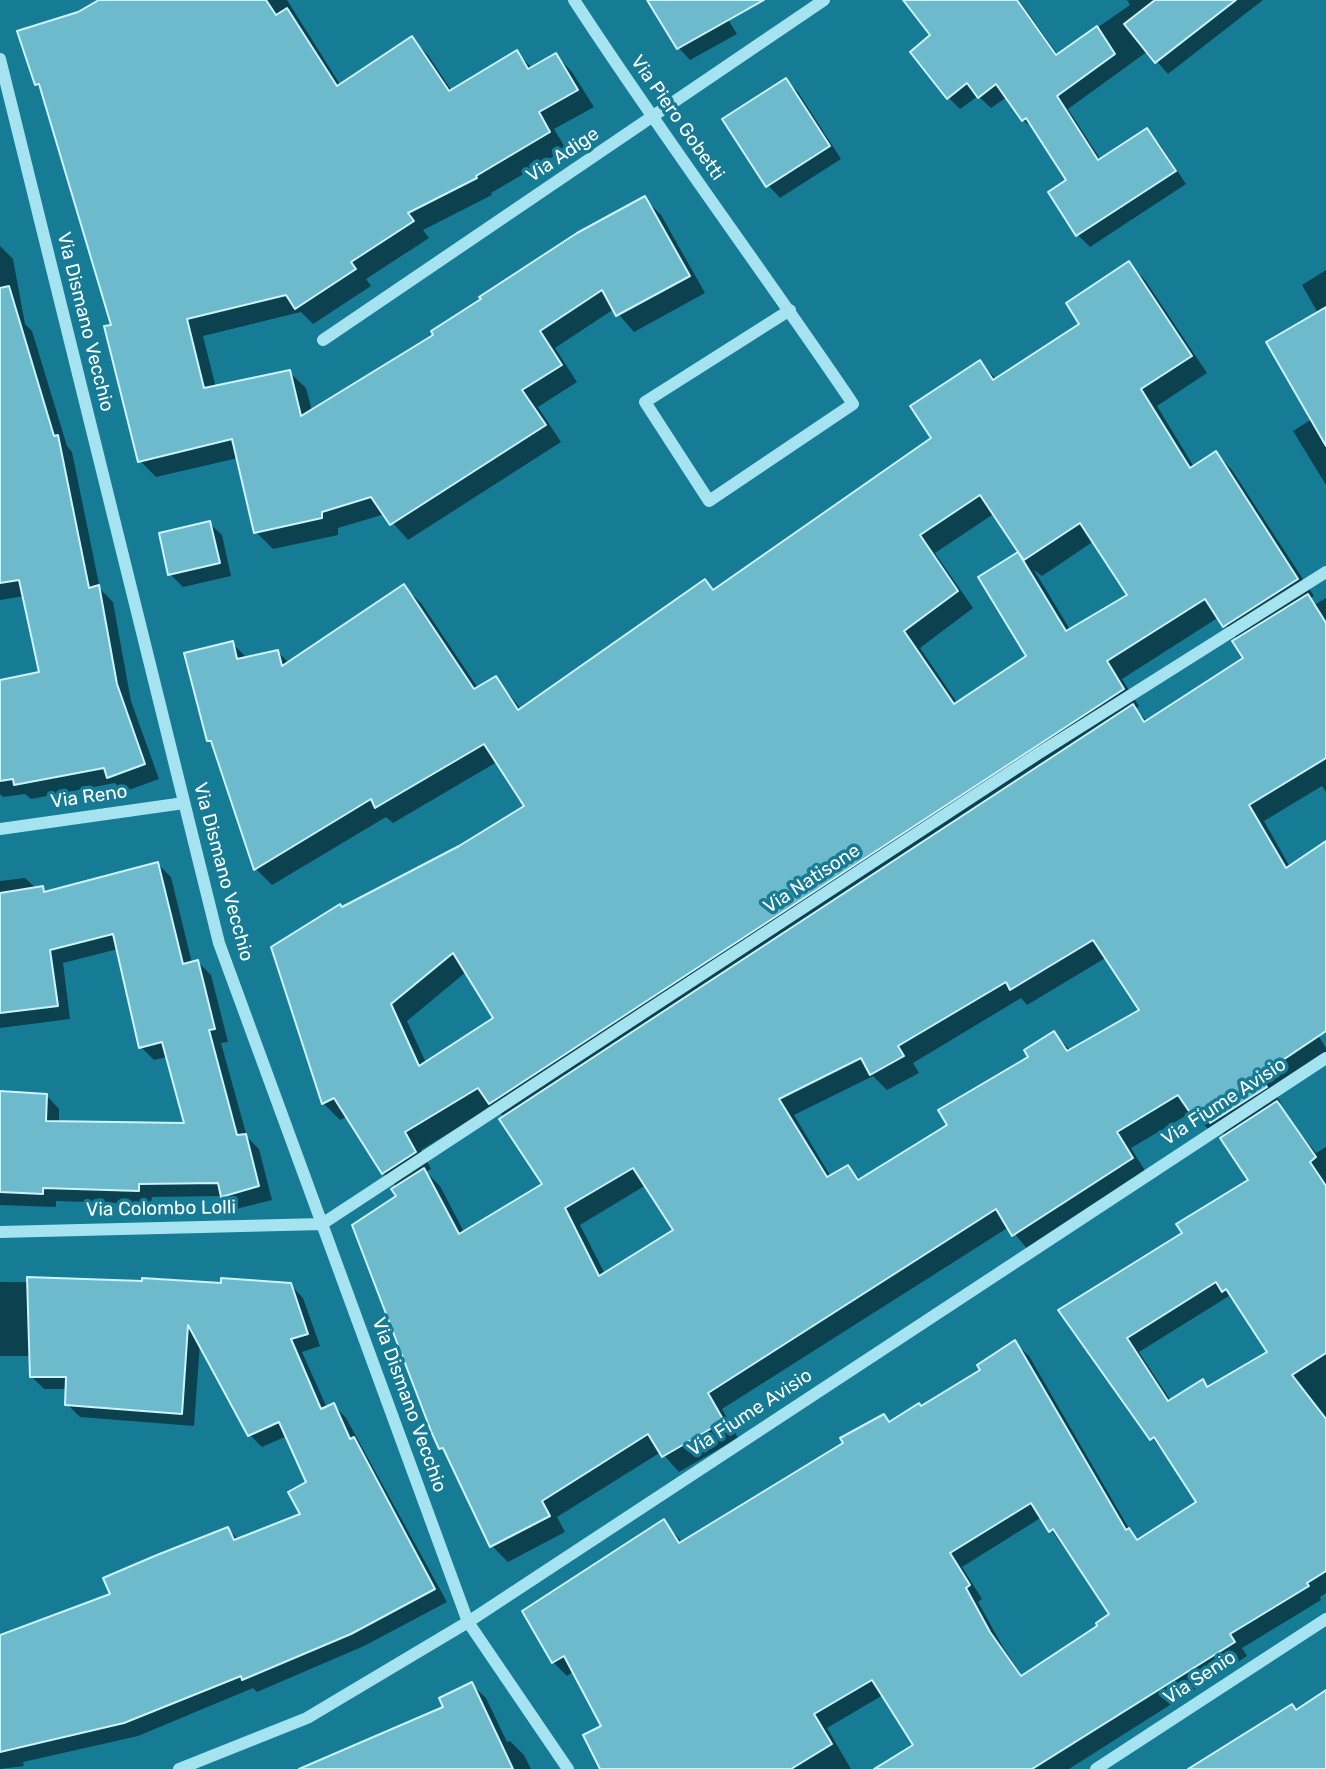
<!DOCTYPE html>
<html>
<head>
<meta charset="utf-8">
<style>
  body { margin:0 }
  canvas { display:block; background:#167b94 }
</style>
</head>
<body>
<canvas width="1326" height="1769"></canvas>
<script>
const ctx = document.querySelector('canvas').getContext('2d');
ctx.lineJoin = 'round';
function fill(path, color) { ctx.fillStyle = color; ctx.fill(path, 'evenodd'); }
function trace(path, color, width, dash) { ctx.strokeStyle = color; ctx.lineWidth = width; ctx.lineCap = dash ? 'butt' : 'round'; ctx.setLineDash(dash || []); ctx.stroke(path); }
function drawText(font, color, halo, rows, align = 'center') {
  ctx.font = font + ' Rubik,sans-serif'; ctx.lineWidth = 7; ctx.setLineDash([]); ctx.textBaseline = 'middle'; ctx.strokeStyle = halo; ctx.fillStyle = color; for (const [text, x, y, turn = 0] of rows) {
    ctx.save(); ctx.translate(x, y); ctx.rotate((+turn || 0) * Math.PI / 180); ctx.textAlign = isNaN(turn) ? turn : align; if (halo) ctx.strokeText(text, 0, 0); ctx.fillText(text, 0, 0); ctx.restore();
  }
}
const shadow = new Path2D(`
  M101,0H287L341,86L412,39L428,55L452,91L516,52L533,69L556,55L572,72L594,107L554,129L566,149L491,193L492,195L423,230L429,238L366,279L371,286L313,324L301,312L203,336L216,388L289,372L306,388L312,411L435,336L645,199L661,215L705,293L634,332L614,309L555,348L577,382L538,407L561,442L408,540L385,514L338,528V535L273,549L256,532L238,458L156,477L140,461L114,326L43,91L36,84L79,14Z
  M648,0H716L737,34L690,60L678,47Z
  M917,0H1019L1058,55L1130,5L1127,0H1263L1168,74L1148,51L1068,109L1101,160L1147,131L1159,143L1186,184L1090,247L1078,235L1050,192L1068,181L1036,131L1023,120L1007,97L991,108L978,96L960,109L948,97L933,35Z
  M786,80L798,92L841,159L780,198L768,185Z
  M0,246L13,259L25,324L32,331L67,446L72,452L100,589L113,602L131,701L159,779L123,792L115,783L31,799L25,794L3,797L0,794V681L41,674L25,596L0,600Z
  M1129,264L1145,280L1207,373L1157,406L1194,467L1216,453L1232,470L1314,596L1311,598L1316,604L1326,598V792L1322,786L1264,821L1290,867L1326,869V1030L1318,1035L1326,1048V1058L1274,1092L1281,1103L1278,1105L1316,1153L1326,1147V1593L1320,1597L1321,1600L1242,1648L1247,1656L1069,1769H878L915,1745L883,1695L827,1728L851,1769H602L604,1727L574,1671L567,1676L553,1662L664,1522L683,1543L846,1444L884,1416L891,1423L922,1408L982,1370L1015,1343L1029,1356L1131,1532L1140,1541L1199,1503L1061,1310L1184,1233L1250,1181L1226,1136L1214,1124L1208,1129L1192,1112L1131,1148L1147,1174L1029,1251L1009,1227L722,1409L738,1438L679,1472L661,1452L557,1517L565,1532L508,1562L492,1546L448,1455L441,1448L397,1187L383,1173L348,1116L340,1120L323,1103L342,909L460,847L527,807L497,762L393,823L386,817L272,885L256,869L214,745L209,740L232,643L248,659L278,652L289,663L404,587L421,603L478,688L496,678L521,709L705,582L714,591L934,439L980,362L997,380L1082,324ZM995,513L1021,553L981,577L1028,656L958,704L920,648L973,608L935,553ZM1094,541L1130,596L1071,631L1034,570L1042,576ZM1219,617L1238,640L1245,659L1148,722L1135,709L1139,706L1122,679ZM1107,957L1142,1010L1071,1051L1054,1033L949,1126L861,1180L848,1167L831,1177L794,1115L873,1076L887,1090L919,1073L913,1063L1021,998L1027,1005ZM466,972L496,1018L426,1063L407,1021ZM493,1106L504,1117L545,1185L464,1232L440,1186L426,1172L431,1169L421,1150ZM646,1185L675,1231L605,1274L580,1225ZM1229,1296L1269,1353L1209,1388L1202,1382L1171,1401L1139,1352ZM1042,1517L1112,1615L1100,1627L1023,1677L1003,1647L978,1602L982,1599L962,1567Z
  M1326,270V485L1293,431L1312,419L1318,313L1302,285Z
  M209,523L222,535L231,576L183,587L170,574Z
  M158,864L171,877L192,963L198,962L211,975L228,1042L221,1043L247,1137L259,1149L272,1200L236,1209L223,1196L152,1197L151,1204L56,1201V1207L0,1205V1093L46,1095L59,1109V1123L186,1125L167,1057L154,1060L141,1047L118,949L63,963L70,1019L0,1028V881L25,878L37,889L43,888L48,893Z
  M0,1282L290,1284L303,1298L320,1346L302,1352L327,1408L334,1405L346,1418L447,1602L364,1646L257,1692L253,1688L138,1736L23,1762L24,1766L0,1769V1638L112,1595L228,1529L239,1540L303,1515L308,1483L287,1436L262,1447L249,1434L200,1343L194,1426L80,1417L67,1404V1389H44L31,1376V1356H0Z
  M471,1684L486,1698L507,1742L510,1741L524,1755L531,1769H309L446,1708Z`);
const building = new Path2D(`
  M99,0H266L276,15L287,8L337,86L412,36L449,91L517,50L528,69L556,53L578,90L539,112L550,132L476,176L477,178L408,213L414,221L351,262L356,269L295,309L286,295L187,319L204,388L290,370L301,416L433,335L431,331L481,299L479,297L577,233L645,196L690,276L616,316L602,290L540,331L562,365L522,390L546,425L390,525L371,497L322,512V518L254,533L232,439L138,462L104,326L111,325L39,84L35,85L17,31L78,12Z
  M647,0H764L677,49Z
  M903,0H1017L1056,55L1097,26L1115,54L1057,96L1098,160L1147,128L1176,171L1076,236L1048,192L1066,180L1026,118L1022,121L996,84L978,98L967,83L947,99L910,52L930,35Z
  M1155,0H1236L1155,63L1124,24Z
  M786,78L830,146L766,187L722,119Z
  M1129,261L1192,356L1141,389L1190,468L1216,451L1298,579L1223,627L1205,599L1107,661L1124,689L489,1104L478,1088L405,1132L416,1152L382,1174L334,1098L322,1104L271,947L340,904L342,907L459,846L524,806L484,744L375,808L371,799L254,870L211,741H207L184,653L233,641L237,659L278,650L282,666L404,584L474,689L496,676L518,710L705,579L713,590L931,438L910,406L980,360L993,380L1079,324L1066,303ZM980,495L1018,552L978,577L1026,656L954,704L904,631L958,591L920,535ZM1080,523L1127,595L1066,631L1018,552L1024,560ZM453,953L493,1018L419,1066L391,1004Z
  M9,286L54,436L58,435L89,588L99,585L117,684L145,764L107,778L104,768L14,785L13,779L0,781V680L39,672L19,580L0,583V288Z
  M1326,307V446L1266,342Z
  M210,521L220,563L168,575L159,533Z
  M1308,594L1326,623V758L1249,805L1286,868L1326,841V1031L1259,1076L1267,1087L1210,1123L1200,1107L1191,1114L1178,1095L1117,1132L1133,1158L1012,1236L996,1209L708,1393L724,1421L662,1457L648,1434L542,1501L550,1516L490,1547L443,1448L439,1449L431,1431L352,1225L396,1196L391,1189L424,1168L459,1234L542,1184L499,1119L1133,704L1144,722L1243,658L1232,641ZM1093,940L1139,1010L1067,1051L1054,1031L1024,1050L1028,1057L938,1110L947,1125L858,1180L848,1165L827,1177L779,1099L861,1058L870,1075L904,1056L898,1046L1006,982L1010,990ZM633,1168L673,1230L599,1276L565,1208Z
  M158,862L183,964L198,960L215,1029L209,1030L237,1135L246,1134L259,1186L221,1197L218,1183L139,1184V1191L43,1188V1194L0,1192V1091L47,1094L46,1121L184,1123L162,1042L139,1048L113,934L50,950L58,1006L0,1013V893L43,886L44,892Z
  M1277,1101L1316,1157L1310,1162L1326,1186V1353L1292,1375L1326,1419V1571L1307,1583L1309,1586L1230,1634L1235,1642L1032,1769H874L913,1745L872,1680L814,1714L832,1744L791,1769H600L583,1735L601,1726L564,1656L552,1663L522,1611L664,1519L679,1543L843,1443L840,1438L884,1414L889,1422L919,1403L921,1406L980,1370L977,1365L1015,1340L1126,1530L1129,1528L1137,1540L1196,1502L1154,1437L1150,1440L1058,1310L1182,1233L1176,1224L1248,1180L1220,1138ZM1216,1282L1222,1292L1226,1289L1267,1352L1207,1387L1203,1379L1168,1401L1127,1338ZM1031,1503L1049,1532L1053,1529L1109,1614L1096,1623L1097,1626L1021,1676L990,1632L966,1588L970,1585L950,1553Z
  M27,1277L142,1281V1278L221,1283V1278L291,1283L308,1334L291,1339L321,1409L334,1403L350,1439L354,1437L435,1589L351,1634L242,1680L241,1676L124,1723L0,1752V1635L110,1594L103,1578L157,1555L228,1527L234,1540L300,1514L288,1492L306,1482L279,1422L248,1436L188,1325L182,1414L65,1405L66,1377H30Z
  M472,1682L513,1769H299L443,1707L439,1698Z
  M1326,1690V1769H1188L1292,1704L1296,1710Z`);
const minor = new Path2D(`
  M574,0C663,137 761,268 853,404L709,501L645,402L790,310
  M0,59L219,943L468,1622L568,1769
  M323,340L824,0
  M0,829L184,803
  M0,1232L322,1224L1036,755L1326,572
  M179,1769L307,1718L468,1622L1326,1058
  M1096,1769L1326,1619`);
const streetNames = [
  ["Via Piero Gobetti",677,118,55],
  ["Via Adige",563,155,-34],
  ["Via Dismano Vecchio",85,322,76],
  ["Via Reno",89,797,-8],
  ["Via Dismano Vecchio",223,872,75],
  ["Via Natisone",812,879,-33],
  ["Via Fiume Avisio",1224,1102,-33],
  ["Via Colombo Lolli",161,1209,-1],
  ["Via Dismano Vecchio",409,1405,70],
  ["Via Fiume Avisio",750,1413,-33],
  ["Via Senio",1200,1678,-33]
];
fill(shadow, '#0007');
fill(building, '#6ebacd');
trace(building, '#cdf3fc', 2);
trace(minor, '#a6e3f1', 12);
drawText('19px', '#fff', '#167b94', streetNames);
</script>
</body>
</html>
